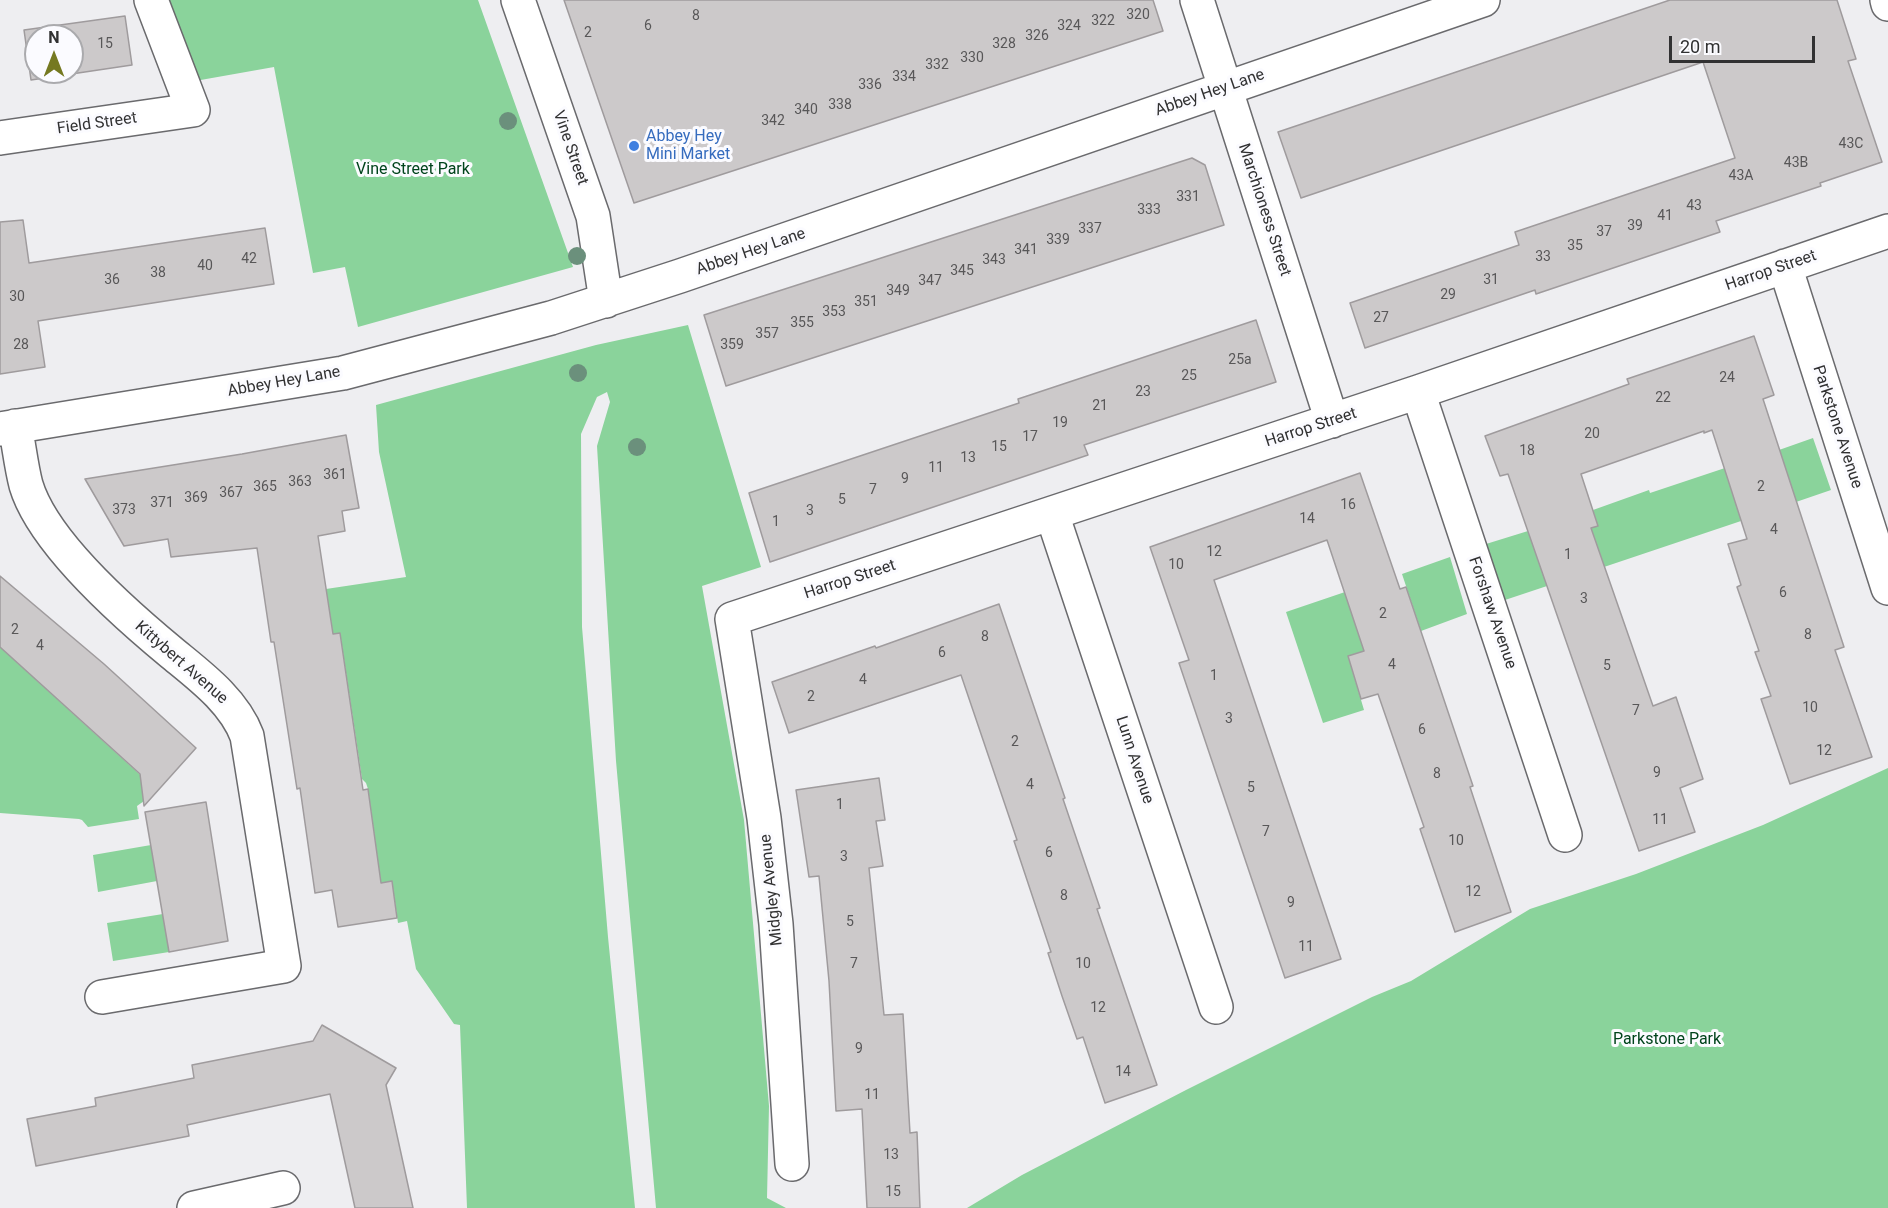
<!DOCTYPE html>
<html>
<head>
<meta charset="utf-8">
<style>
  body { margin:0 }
  #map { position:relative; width:1888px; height:1208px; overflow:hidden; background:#eeeef1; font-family:Roboto,sans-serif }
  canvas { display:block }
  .north { position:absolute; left:24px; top:24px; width:60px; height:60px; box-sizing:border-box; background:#fbfbff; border:2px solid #aaaaad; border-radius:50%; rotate:0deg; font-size:16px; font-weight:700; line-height:24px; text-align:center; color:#313132 }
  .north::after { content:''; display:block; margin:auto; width:21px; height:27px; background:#757921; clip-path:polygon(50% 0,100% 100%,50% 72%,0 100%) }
  .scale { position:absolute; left:1669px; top:36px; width:146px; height:27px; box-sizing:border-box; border:3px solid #313132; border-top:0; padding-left:8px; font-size:18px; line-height:21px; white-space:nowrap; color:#313132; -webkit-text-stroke:4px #fbfbff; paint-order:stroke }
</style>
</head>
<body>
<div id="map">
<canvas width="1888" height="1208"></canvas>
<div class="north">N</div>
<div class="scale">20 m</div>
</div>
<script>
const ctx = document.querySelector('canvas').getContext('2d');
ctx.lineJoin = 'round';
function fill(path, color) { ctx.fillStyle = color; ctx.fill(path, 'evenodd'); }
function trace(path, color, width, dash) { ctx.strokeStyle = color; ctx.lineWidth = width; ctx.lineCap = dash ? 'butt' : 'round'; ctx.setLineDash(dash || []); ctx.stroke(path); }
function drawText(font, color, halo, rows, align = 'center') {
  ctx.font = font + ' Roboto,sans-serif'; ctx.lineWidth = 6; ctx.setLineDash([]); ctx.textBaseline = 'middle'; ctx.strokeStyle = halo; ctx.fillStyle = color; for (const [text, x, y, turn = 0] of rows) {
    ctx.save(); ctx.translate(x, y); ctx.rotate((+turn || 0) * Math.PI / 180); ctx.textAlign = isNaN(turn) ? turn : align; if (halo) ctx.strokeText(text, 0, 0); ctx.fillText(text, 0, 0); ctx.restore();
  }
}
const green = new Path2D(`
  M164,0H478L573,267L358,327L345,267L313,273L274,67L195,81Z
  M688,325L761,567L702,586L744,820L769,1106L767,1198L786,1208H656L616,761L597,446L610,402L607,392L597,397L581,434L582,627L608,937L635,1208H467L460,1025L454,1024L416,969L407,921L398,923L392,882L381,883L368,789L366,783L362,779L340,633L333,634L326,589L406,577L379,452L376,405L596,345Z
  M1813,438L1831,490L1796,502L1779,450Z
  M1725,468L1741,521L1604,567L1591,528L1598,526L1593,510L1649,490L1650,493Z
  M1528,531L1547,586L1505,600L1486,544Z
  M1450,557L1467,614L1421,631L1402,574Z
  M1345,592L1364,651L1348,656L1364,710L1323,723L1286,612Z
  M0,647L158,791L137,806L139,819L88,827L82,820L79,819L0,813Z
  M1888,768V1208H967L1022,1175L1186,1090L1372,997L1411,981L1530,909L1636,874L1763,825Z
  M151,845L157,881L98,892L93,855Z
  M163,914L169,952L113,961L107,923Z`);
const building = new Path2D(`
  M564,0H1153L1163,31L634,203Z
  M1670,0H1837L1856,59L1848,61L1882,162L1820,183L1821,186L1716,221L1720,232L1536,294L1535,290L1365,348L1350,303L1519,245L1515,232L1735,158L1703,62L1301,198L1278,132Z
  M125,16L132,65L31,80L24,30ZM36,36H72V72H36Z
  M1192,158L1205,165L1224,225L726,386L704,315Z
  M23,220L29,263L265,228L274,284L38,321L45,367L0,374V222Z
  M1256,320L1276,382L1084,445L1088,455L770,562L749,493L1019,403L1018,399Z
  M1754,336L1774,395L1763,399L1844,647L1835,650L1872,757L1790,784L1761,699L1771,696L1755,652L1759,651L1737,587L1741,585L1728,544L1747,539L1712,430L1704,433V431L1581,474L1598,526L1591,528L1653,706L1676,697L1703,779L1680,788L1695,832L1639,851L1508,474L1500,476L1485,436L1629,384L1627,379Z
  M346,435L359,508L342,511L345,531L318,536L333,634L340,633L363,790L368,789L381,883L392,881L397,918L338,927L332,890L315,893L300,788L297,789L274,642H271L257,548L171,557L168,539L124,546L85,479L242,454Z
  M1360,473L1400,589L1406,587L1473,786L1470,787L1511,912L1455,932L1420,829L1424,827L1378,694L1361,699L1348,656L1364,651L1327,540L1214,580L1341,959L1285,978L1179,663L1189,660L1150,547Z
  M0,576L104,664L196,748L144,806L140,774L0,647Z
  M999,604L1065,798L1063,799L1100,908L1097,909L1157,1085L1105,1103L1083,1037L1077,1039L1062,996L1048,953L1051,952L1014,841L1017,840L961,675L789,733L772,682L875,646L876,648Z
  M879,778L885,820L876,821L883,866L869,868L884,1015L903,1014L910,1133L917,1132L920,1208H867L862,1109L836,1111L829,981L819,876L809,877L796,790Z
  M206,802L228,941L169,952L145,812Z
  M322,1025L396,1068L386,1085L413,1208H355L330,1094L187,1125L189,1136L36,1166L27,1119L96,1106L95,1098L194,1078L192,1065L313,1041Z`);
const minor = new Path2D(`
  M518,0L593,216L606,301
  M1197,0L1332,421
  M1887,0L1888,4
  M0,138L193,110L151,0
  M1785,266L1888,588
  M1418,392L1565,835
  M15,426C19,445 21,466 26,485C43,542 126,615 172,653C200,676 234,701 247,736L284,966L102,997
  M0,429L343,373L551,318L680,276L1483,0
  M1052,514L1216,1007
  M792,1164L776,924L764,818L732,619L1418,392L1888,231
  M194,1208L283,1188`);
const trees = [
  [508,121],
  [577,256],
  [578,373],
  [637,447]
];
const markers = [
  [634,146,6,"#3f7fe0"]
];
const numberNames = [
  ["320",1138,15],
  ["8",696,16],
  ["322",1103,21],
  ["6",648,26],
  ["324",1069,26],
  ["2",588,33],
  ["326",1037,36],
  ["15",105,44],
  ["328",1004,44],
  ["330",972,58],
  ["332",937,65],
  ["334",904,77],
  ["336",870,85],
  ["338",840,105],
  ["340",806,110],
  ["342",773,121],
  ["43C",1851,144],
  ["43B",1796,163],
  ["43A",1741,176],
  ["331",1188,197],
  ["43",1694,206],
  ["333",1149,210],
  ["41",1665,216],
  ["39",1635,226],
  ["337",1090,229],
  ["37",1604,232],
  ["339",1058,240],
  ["35",1575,246],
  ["341",1026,250],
  ["33",1543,257],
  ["42",249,259],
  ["343",994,260],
  ["40",205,266],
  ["345",962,271],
  ["38",158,273],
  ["36",112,280],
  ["31",1491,280],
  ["347",930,281],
  ["349",898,291],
  ["29",1448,295],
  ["30",17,297],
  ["351",866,302],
  ["353",834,312],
  ["27",1381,318],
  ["355",802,323],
  ["357",767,334],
  ["28",21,345],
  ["359",732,345],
  ["25a",1240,360],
  ["25",1189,376],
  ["24",1727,378],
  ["23",1143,392],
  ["22",1663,398],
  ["21",1100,406],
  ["19",1060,423],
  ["20",1592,434],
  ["17",1030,437],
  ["15",999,447],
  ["18",1527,451],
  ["13",968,458],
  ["11",936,468],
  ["361",335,475],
  ["9",905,479],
  ["363",300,482],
  ["365",265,487],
  ["2",1761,487],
  ["7",873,490],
  ["367",231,493],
  ["369",196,498],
  ["5",842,500],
  ["371",162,503],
  ["16",1348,505],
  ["373",124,510],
  ["3",810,511],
  ["14",1307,519],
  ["1",776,522],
  ["4",1774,530],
  ["12",1214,552],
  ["1",1568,555],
  ["10",1176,565],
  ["6",1783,593],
  ["3",1584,599],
  ["2",1383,614],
  ["2",15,630],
  ["8",1808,635],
  ["8",985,637],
  ["4",40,646],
  ["6",942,653],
  ["4",1392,665],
  ["5",1607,666],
  ["1",1214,676],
  ["4",863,680],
  ["2",811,697],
  ["10",1810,708],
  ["7",1636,711],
  ["3",1229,719],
  ["6",1422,730],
  ["2",1015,742],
  ["12",1824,751],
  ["9",1657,773],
  ["8",1437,774],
  ["4",1030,785],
  ["5",1251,788],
  ["1",840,805],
  ["11",1660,820],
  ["7",1266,832],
  ["10",1456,841],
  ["6",1049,853],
  ["3",844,857],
  ["12",1473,892],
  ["8",1064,896],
  ["9",1291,903],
  ["5",850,922],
  ["11",1306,947],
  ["7",854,964],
  ["10",1083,964],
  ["12",1098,1008],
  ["9",859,1049],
  ["14",1123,1072],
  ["11",872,1095],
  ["13",891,1155],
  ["15",893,1192]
];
const streetNames = [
  ["Abbey Hey Lane",1210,93,-19],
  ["Field Street",97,124,-8],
  ["Vine Street",570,148,71],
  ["Marchioness Street",1264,210,72],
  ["Abbey Hey Lane",751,252,-19],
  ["Harrop Street",1771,271,-19],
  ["Abbey Hey Lane",284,382,-10],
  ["Parkstone Avenue",1837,427,72],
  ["Harrop Street",1311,428,-18],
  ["Harrop Street",850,580,-18],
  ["Forshaw Avenue",1492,613,71],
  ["Kittybert Avenue",181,663,41],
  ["Lunn Avenue",1134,760,72],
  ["Midgley Avenue",772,890,-96]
];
const shopNames = [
  ["Abbey Hey",646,137],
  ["Mini Market",646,155]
];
const parkNames = [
  ["Vine Street Park",413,170],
  ["Parkstone Park",1667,1040]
];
fill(green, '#8ad39b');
fill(building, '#ccc9ca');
trace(building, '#9f9b9d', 1.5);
trace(minor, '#6a6a6d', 36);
trace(minor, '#fff', 33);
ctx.fillStyle = '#6b907c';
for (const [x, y] of trees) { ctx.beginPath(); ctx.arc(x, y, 9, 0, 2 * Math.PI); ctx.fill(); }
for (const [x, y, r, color] of markers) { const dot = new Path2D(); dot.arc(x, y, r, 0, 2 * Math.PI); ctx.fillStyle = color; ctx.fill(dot); trace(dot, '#fbfbff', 2); }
drawText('14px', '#585758', null, numberNames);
drawText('16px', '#313132', '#fbfbff', streetNames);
drawText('16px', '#366cbe', '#fbfbff', shopNames, 'left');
drawText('16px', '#00441c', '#fbfbff', parkNames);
</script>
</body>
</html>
